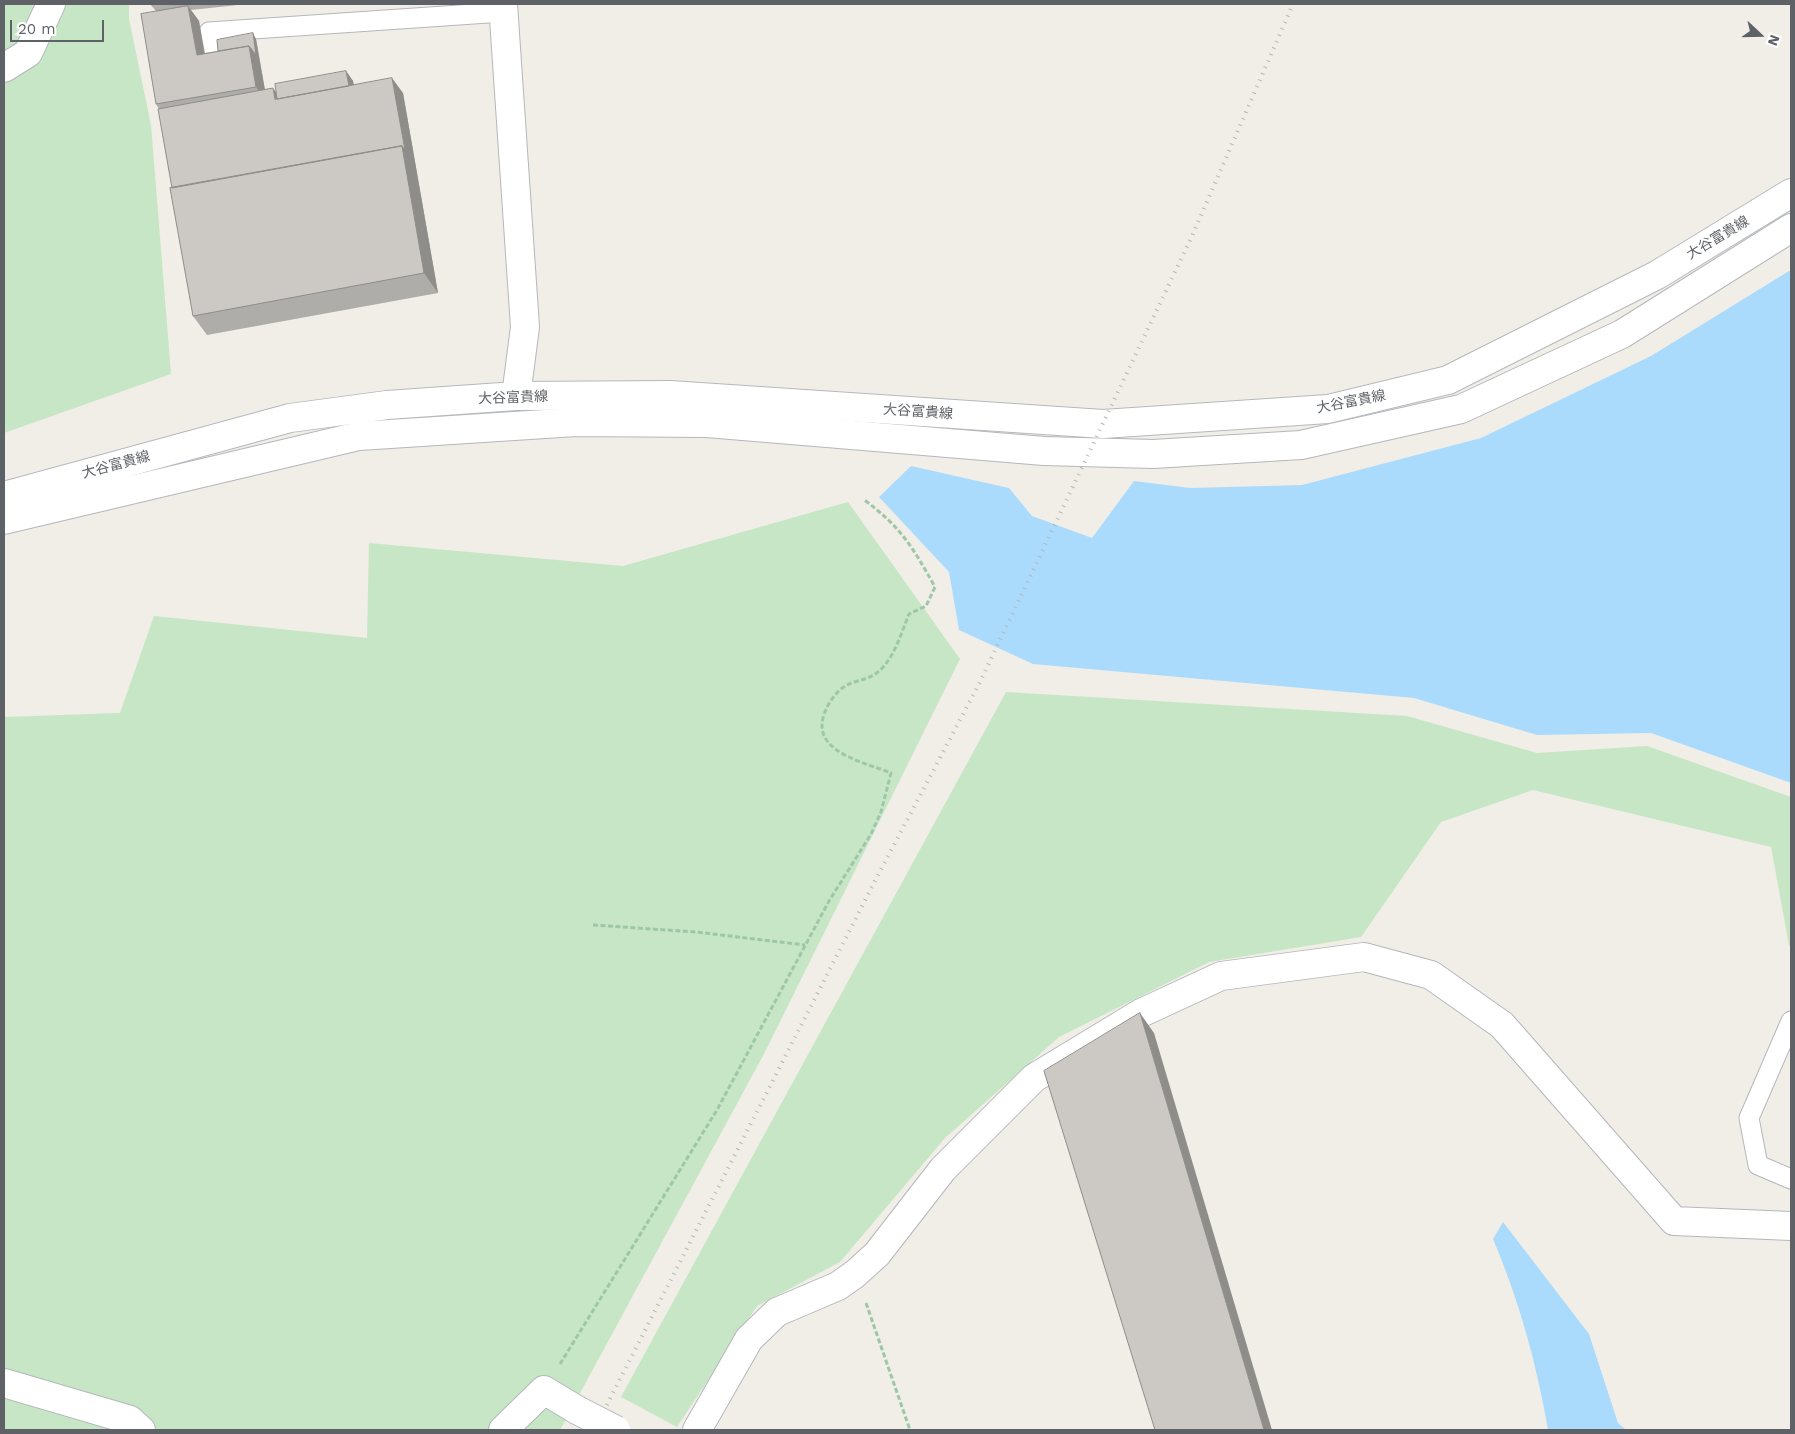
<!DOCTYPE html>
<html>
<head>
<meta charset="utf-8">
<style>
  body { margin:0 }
  #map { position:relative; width:1795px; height:1434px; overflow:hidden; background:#f0eee7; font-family:"Work Sans",sans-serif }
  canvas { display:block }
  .frame { position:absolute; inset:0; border:5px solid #5e6267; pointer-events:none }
  .north { position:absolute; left:1735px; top:10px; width:50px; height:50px; -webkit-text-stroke:4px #fff; paint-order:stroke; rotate:111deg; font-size:14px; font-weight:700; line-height:20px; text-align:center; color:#5e6267 }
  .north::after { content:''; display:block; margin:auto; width:18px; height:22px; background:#5e6267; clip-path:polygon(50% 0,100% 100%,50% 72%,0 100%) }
  .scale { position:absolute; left:10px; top:20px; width:94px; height:22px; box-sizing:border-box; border:2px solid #5e6267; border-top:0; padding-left:6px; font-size:15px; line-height:18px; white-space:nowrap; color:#5e6267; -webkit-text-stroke:4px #fff; paint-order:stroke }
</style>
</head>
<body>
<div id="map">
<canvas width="1795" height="1434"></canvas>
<div class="frame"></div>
<div class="north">N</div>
<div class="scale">20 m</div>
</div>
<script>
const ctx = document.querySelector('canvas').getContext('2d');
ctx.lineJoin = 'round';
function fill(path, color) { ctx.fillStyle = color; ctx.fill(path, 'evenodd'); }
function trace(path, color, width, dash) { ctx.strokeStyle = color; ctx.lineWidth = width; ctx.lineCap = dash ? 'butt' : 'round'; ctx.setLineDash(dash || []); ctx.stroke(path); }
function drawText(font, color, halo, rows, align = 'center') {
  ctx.font = font + ' "Work Sans","Noto Sans JP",sans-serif'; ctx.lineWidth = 4; ctx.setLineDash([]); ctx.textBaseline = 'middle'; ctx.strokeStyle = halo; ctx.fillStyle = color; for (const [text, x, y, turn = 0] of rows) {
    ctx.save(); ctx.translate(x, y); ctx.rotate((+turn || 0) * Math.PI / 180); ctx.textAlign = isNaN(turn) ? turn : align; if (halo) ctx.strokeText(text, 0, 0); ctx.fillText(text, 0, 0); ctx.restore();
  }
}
const green = new Path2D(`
  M4,4H129V19L151,125L171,374L4,433Z
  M848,502L960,659L765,1052L560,1430H4V717L120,713L154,616L367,638L369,543L623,566Z
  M1006,692L1407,716L1537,753L1647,746L1791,797V946L1789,945L1771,847L1533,790L1441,822L1361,937L1209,962L1059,1037L945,1138L840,1262L757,1306L677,1427L621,1397Z`);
const water = new Path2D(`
  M1789,271H1791V783L1651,733L1537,735L1414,698L1033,664L959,630L949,572L879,497L911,466L1009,488L1032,516L1092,538L1134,481L1190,488L1302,485L1481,438L1651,356Z
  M1503,1222L1589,1334L1618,1423L1626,1430H1548C1537,1365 1519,1300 1493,1239Z`);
const path = new Path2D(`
  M593,925L696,932L805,945
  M866,1303L910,1430
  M560,1364L717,1110L829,901L871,834L881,812L891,773C867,763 814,753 823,718C826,707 832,697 841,689C854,678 870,683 884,666C896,652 902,631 909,614L926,606L935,587C912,546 901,527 863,499`);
const lane = new Path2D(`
  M213,58L209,32L503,12
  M1791,1021L1749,1118L1758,1165L1791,1179`);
const street = new Path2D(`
  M503,4L525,327L516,396
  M4,68L28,53L51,4
  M4,520L359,436L576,422L707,423L1044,451L1153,454L1301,445L1461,409L1622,334L1791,228
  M4,1383L130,1420L141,1430
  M503,1430L544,1390L577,1410
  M697,1430L749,1339L777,1312L838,1286L855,1274L877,1254L943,1169L1034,1078L1141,1013L1221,976L1364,957L1431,975L1502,1025L1674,1221L1791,1226`);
const secondary = new Path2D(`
  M4,496L290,418L387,405L516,396L670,395L1103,424L1328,409L1448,380L1657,275L1791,193`);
const rail = new Path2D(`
  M594,1430L876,879L980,682L1192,236L1293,4`);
const streetBridge = new Path2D(`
  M577,1410L616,1430`);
const wall = new Path2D(`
  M150,4H247L191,10L199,21L205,53L218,51L256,39L265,90L276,93L346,71L353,81L354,85L403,93L438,293L207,335L193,316L159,109L156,104V11Z`);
const shadedWall = new Path2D(`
  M188,6L199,21L207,70L197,55Z
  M253,33L256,39L267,102L256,87L249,46Z
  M346,71L353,81L357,102L350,91Z
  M392,78L403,93L438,293L424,273L402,146Z
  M273,88L284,103L275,99Z
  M1140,1013L1154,1033L1272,1430H1264Z`);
const building = new Path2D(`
  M188,6L197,55L249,46L256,87L156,104L141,14Z
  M253,33L256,55L249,46L218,51L217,40Z
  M346,71L349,86L277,99L275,84Z
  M392,78L405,150L402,146L172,188L158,109L273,88L275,99Z
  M402,146L424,273L193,316L170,188Z
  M1140,1013L1264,1430H1155L1044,1071Z`);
const streetNames = [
  ["大谷富貴線",1718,238,-31],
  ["大谷富貴線",513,398,-2],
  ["大谷富貴線",1351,402,-11],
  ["大谷富貴線",918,412,4],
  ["大谷富貴線",116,465,-15]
];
fill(green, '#c6e6c5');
fill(water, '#abdbfc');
trace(lane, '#b4b7bb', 21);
trace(street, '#b4b7bb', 30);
trace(secondary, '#b5b9be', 30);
trace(path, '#9ec7a9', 3, [5, 2.5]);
trace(lane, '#fff', 19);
trace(street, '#fff', 28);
trace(secondary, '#fff', 28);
trace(rail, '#b5b6b7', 4, [1, 6]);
trace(streetBridge, '#b4b7bb', 30, []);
trace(streetBridge, '#fff', 28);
fill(wall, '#afada9');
fill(shadedWall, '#8f8d89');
fill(building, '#ccc9c4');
trace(building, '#8f8d89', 1);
drawText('14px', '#5e6267', '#fff', streetNames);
</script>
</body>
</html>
